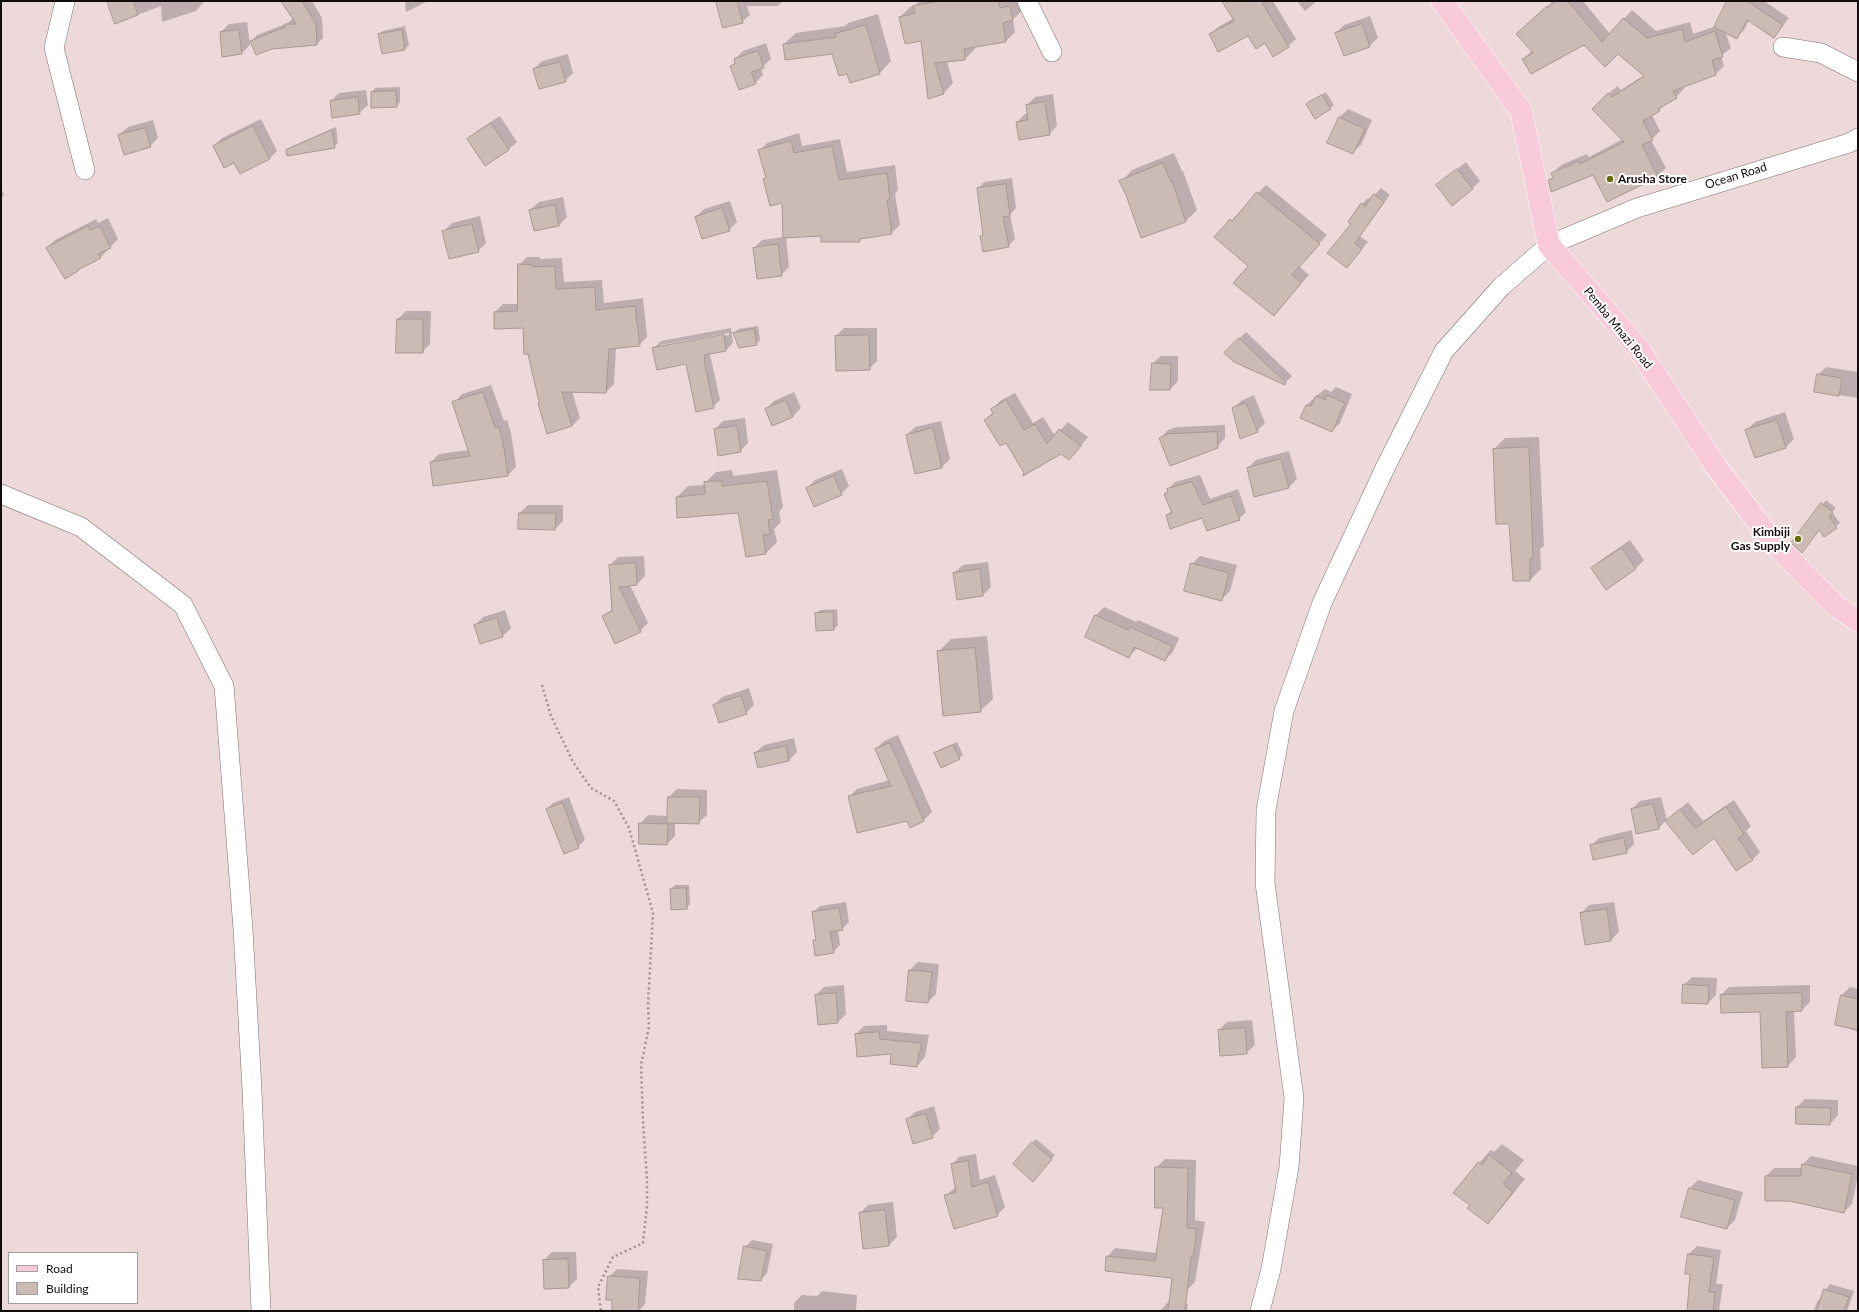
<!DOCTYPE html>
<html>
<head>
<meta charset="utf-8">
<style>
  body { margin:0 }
  #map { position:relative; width:1859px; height:1312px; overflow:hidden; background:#edd9da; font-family:Lato,sans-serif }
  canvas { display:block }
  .frame { position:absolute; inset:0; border:2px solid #130c0d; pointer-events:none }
  .legend { position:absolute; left:8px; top:1252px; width:130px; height:52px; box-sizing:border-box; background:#fff; border:1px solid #a19e9e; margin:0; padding:5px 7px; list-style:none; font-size:12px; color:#130c0d }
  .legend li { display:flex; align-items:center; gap:8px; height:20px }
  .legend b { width:20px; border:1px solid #a19e9e }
</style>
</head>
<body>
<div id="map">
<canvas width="1859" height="1312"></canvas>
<div class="frame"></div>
<ul class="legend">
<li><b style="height:5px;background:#f9cada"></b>Road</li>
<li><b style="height:11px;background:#ccbab5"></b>Building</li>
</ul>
</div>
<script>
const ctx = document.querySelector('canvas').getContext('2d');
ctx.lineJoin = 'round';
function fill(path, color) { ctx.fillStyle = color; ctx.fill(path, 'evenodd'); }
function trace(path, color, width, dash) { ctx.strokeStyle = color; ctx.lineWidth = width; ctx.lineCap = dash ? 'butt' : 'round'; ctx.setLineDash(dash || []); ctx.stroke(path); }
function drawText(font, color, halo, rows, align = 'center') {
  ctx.font = font + ' Lato,sans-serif'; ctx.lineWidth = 4; ctx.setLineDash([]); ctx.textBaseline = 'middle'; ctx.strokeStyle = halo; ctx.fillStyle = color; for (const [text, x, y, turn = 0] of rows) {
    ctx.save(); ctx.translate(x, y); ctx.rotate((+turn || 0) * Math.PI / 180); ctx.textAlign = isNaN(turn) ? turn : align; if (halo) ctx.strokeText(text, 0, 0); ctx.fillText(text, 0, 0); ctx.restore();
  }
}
const shadow = new Path2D(`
  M109,1H203V3L196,11L162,22L161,6L116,23Z
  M282,1H312L322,18L323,38L317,44L272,48L251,42L257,35L288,23L293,18Z
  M405,1H428L406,12Z
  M717,1H783L778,6H747L750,15L742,22Z
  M920,1H1021L1023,10L1013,19L1015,32L1006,41L974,46L975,49L965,59L947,61L953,83L944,93L922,39L900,17L910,7L915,6Z
  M1223,1H1273L1296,39L1288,46L1265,42L1249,35H1210L1218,27L1234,18Z
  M1297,1H1317L1305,11Z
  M1550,1H1583L1610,34L1632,10L1656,31L1690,22L1693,34L1716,26L1728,1H1764L1789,18L1774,37L1749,20L1744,30L1737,37L1725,31L1731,48L1721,56L1724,66L1716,74L1683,86L1684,89L1676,97L1652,115L1660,131L1651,140L1666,168L1657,176L1607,201L1593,174L1549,181L1554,176L1553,173L1561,165L1587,154L1589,157L1623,139L1602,100L1617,86L1621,90L1644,75L1618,53L1584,44L1524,59L1532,50L1526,26L1551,3Z
  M878,14L891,61L880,73L850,81L847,72L832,53L784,44L796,33L845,26L848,23Z
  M1370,16L1378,38L1369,46L1336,33L1344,25Z
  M247,22L250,45L242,53L221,32L229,24Z
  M405,26L409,45L405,49L383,53L379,34L383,31Z
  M766,43L771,59L761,68L763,75L755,83L732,66L736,62L735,59L743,51Z
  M568,54L573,73L565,81L534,69L542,61Z
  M400,87V102L397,106L372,92L375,88Z
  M366,90L368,105L359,113L331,101L339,93Z
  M1326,92L1334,105L1316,118L1307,104Z
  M1053,94L1057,126L1049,134L1017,122L1025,114L1028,113L1027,105L1035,97Z
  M1348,109L1372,120L1361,145L1352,153L1329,142L1340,117Z
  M500,116L517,142L508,150L469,139L477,131Z
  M261,119L277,151L270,158L240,173L235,162L214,146L222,138Z
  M153,120L158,138L150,146L119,135L128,127Z
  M336,127L338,143L334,147L287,151L291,147Z
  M799,133L802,146L840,139L847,172L895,165L898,190L895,194L900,225L891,233L862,238L859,241L822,235L786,237L789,267L781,275L758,278L754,248L762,240L784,237L783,202L764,179L767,176L759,151L767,143Z
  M1174,153L1182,171H1183L1197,210L1186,221L1142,236L1127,194L1121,182L1132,170Z
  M1466,162L1480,181L1472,189L1437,185Z
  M1012,178L1016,208L1010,215L1015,239L1008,246L981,236L984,233L978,189L984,182Z
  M1266,185L1327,235L1299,266L1309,275L1274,315L1249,266L1216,236Z
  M1,188L4,195L1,198Z
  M1381,188L1390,195L1360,236L1368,242L1347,267L1352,223L1362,204L1368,198L1371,199Z
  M563,197L567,217L559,225L534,230L530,210L539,202Z
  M730,201L737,222L729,230L696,217L704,209Z
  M480,216L486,243L478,251L444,231L452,223Z
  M108,218L118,239L100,258L47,248L55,240L96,219L98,223Z
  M527,257H540V259L562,258L564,282L602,280L604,303L643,298L647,337L639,345L616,347L614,384L606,392L572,391L580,418L572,426L540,402L524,327L495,312L503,304H518L519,265Z
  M406,311H431L430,344L422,352L398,319Z
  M758,326L760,340L756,344L734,333L738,329Z
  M731,328L733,343L726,350L710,354L720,400L713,407L686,363L654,348L661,341ZM729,333V335L660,347V345Z
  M844,328H877V361L869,369L836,336Z
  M1246,332L1292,376L1284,384L1226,353Z
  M1161,356H1178V381L1170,389L1152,364Z
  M1826,367L1858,372V398L1815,391L1818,375Z
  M491,385L504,421L507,420L511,433L516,467L508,475L431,462L439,454L469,450L454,403L462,394Z
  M1336,387L1352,394L1340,423L1332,431L1301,418L1307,405L1315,397L1325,389L1331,392Z
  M794,392L801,408L793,416L773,425L766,409L774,401Z
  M1015,393L1033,423L1043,417L1055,436L1068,422L1088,437L1077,451L1061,453L1025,473L1006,442L985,420L993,412L992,410L1000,401Z
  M1254,395L1265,423L1257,431L1233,409L1241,401Z
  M1785,412L1794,439L1786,447L1755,457L1747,430L1755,422Z
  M745,418L748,443L740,451L715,429L723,421Z
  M941,421L950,459L942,467L916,473L907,435L915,427Z
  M1225,425V438L1217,447L1160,438L1168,430L1177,427Z
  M1539,437L1544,546L1540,549L1541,569L1530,580H1514L1510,523L1494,449L1505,438Z
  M1289,451L1297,479L1289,487L1248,468L1256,460Z
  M842,469L849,486L841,494L807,489L815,480Z
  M732,470L733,476L777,470L783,507L779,512L781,522L774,529L777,542L766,553L739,512L677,497L688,486L705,485V483L716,472Z
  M1200,475L1210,499L1238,489L1246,512L1239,519L1167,515L1172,510L1165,494L1168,491V489L1175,482Z
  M1826,500L1836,508L1832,512L1840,523L1824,535L1820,529L1805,548L1793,543Z
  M528,505H563V521L555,529L520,513Z
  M1630,540L1644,560L1636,568L1606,588L1593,568L1601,560Z
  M644,556L645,576L637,584L630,585L648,623L640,631L603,617L613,608L610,565L618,557Z
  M1200,556L1237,565L1230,591L1222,599L1192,564Z
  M988,562L991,587L983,595L954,573L963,565Z
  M1104,607L1136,622L1138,620L1179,638L1173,652L1165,660L1138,648L1129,656L1096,615Z
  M837,609L838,625L834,629L816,614L820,610Z
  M505,610L511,628L503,636L481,643L475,625L483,617Z
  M987,636L993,699L980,711L938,652L951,639Z
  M749,688L754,705L746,713L714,705L722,697Z
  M898,735L932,812L924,820L910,826L908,820L849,797L857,789L890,780L876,749L884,741Z
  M794,738L797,752L789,760L758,767L755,753L764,745Z
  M957,742L963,755L959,758L935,754L939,750Z
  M677,789L707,790V815L698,823L675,822V836L667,844L640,824L648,815L668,816L669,797Z
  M569,797L585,840L578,847L547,809L553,803Z
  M1661,797L1667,820L1688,802L1703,821L1734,800L1751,826L1746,831L1760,852L1753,859L1736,870L1714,837L1666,820L1659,828L1632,809L1640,801Z
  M1632,830L1634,844L1626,852L1591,846L1599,838Z
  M675,885H689L690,904L687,908L671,889Z
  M846,902L849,922L842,929H838L840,945L833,952L814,941L817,937L813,912L820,906Z
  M1614,902L1619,932L1611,940L1581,913L1589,905Z
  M918,962L939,964L936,994L928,1002L910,970Z
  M1692,977L1717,978L1716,995L1708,1003L1684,985Z
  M844,985L846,1014L838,1022L819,1024L816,995L824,987Z
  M1810,985V1002L1802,1010H1794L1796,1057L1788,1066L1760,1011L1721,995L1729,987Z
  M1850,987L1858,989V1032L1836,1024L1842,995Z
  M1252,1020L1255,1045L1246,1053L1219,1030L1227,1022Z
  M887,1025V1031L929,1035L925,1057L917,1066L856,1034L864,1026Z
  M1805,1099L1838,1100V1115L1830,1124L1797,1107Z
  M934,1106L940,1129L932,1137L907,1120L915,1112Z
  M1036,1139L1055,1155L1037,1177L1014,1164Z
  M1502,1144L1524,1160L1515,1171L1525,1179L1500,1210L1488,1222L1471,1205L1479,1163L1491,1150L1494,1152Z
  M976,1154L980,1180L995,1175L1005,1207L997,1215L945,1196L956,1187L952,1165L959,1157Z
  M1811,1156L1858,1166V1175L1852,1204L1844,1212L1766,1176L1774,1168H1803V1164Z
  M1165,1159L1196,1160L1195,1220L1205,1222L1195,1282L1187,1290L1173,1277L1107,1257L1115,1248L1157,1253L1164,1207L1156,1168Z
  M1698,1180L1743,1192L1735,1220L1727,1228L1690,1188Z
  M893,1202L897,1237L889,1245L860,1213L868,1205Z
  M752,1240L773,1244L767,1273L761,1280L745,1247Z
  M1697,1246L1721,1250L1716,1284H1723L1719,1311H1688L1691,1273L1689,1254Z
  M552,1252H576L577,1279L569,1287L544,1260Z
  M617,1269L648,1271L645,1304L639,1311H618L609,1277Z
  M1830,1284L1854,1291L1847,1311H1814L1816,1304Z
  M822,1291L857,1295L856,1311H794V1303L802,1295L817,1296Z
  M1169,1301L1188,1304L1187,1311H1160Z`);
const building = new Path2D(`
  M107,1H133L138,15L115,24Z
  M281,1H302L316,24L317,45L272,49L256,55L250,41L285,27V24H296Z
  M716,1H737L743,23L723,28Z
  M940,1H999L1000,8L1010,6L1013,20L1003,23L1006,42L964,49L965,60L935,63L944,94L928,99L921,41L905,44L899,17L915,13L913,6Z
  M1222,1H1261L1289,47L1273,57L1265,43L1256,49L1248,36L1218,52L1209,34L1234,21Z
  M1556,1H1568L1602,42L1623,18L1647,38L1682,29L1685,42L1715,31L1723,57L1712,60L1716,75L1673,91L1677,98L1658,109L1660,111L1643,121L1653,140L1642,145L1658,177L1607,202L1593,175L1551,192L1548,180L1553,178L1551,173L1579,161L1580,164L1624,142L1592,109L1608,93L1612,97L1644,76L1618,54L1605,67L1584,45L1531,74L1522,59L1533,53L1516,34L1547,6L1548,7Z
  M1727,1H1747L1783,25L1774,38L1747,20L1737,39L1714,27Z
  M1362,24L1370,47L1344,56L1335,33Z
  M866,25L880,74L850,83L847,74L839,76L832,54L785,60L783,44L836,37L835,34Z
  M239,30L242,54L222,57L220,32Z
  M402,30L405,50L382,54L378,34Z
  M758,51L764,68L751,72L756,84L739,90L730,66L735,64L734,59Z
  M560,62L566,82L539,89L533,69Z
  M396,91L397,107L371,108V92Z
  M1322,95L1331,109L1315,119L1306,104Z
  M358,97L360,114L332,118L330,101Z
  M1045,102L1050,135L1019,140L1016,122L1028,120L1026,105Z
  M1339,117L1365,129L1353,154L1327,143Z
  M491,123L509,150L485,166L467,139Z
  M253,126L270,159L240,174L234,163L224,168L213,146Z
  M145,128L151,147L124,155L118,135Z
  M332,130L335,148L287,156L286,150Z
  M791,141L794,153L832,146L839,180L887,173L890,199L887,200L892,234L860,239V242H821V236L783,238L782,203L770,206L763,179L766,178L758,150Z
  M1163,163L1171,182L1172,181L1186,222L1141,238L1126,195L1119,181Z
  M1457,169L1473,189L1452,206L1436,185Z
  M1006,184L1010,216L1003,217L1009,247L983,252L980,236L983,235L977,188Z
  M1257,192L1320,244L1292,275L1301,283L1274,316L1233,283L1248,266L1214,237L1230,219L1232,221Z
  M1374,194L1384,202L1355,243L1362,249L1347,268L1327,253L1351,224L1348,222L1361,203L1365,206Z
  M555,205L559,226L534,231L529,210Z
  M722,208L730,231L702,239L695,217Z
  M472,224L479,252L449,259L442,231Z
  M88,226L90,230L100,226L111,248L98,254L101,258L78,270V271L65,279L46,248Z
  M778,244L782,276L757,279L753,248Z
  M518,264L533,265V267L555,266L556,289L595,287L596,310L635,306L640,346L609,349L606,393L562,392L572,426L547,434L538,403L539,402L528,354H524L523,328L494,329V312L517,311Z
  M397,319H423V353H396Z
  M754,329L757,345L739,348L733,333Z
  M724,335L726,351L704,355L705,360H704L714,408L696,412L686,364L657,370L652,348Z
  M869,335L870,370L836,371L835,336Z
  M1239,338L1286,383L1285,385L1234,362L1224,353Z
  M1152,363L1171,364L1170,390H1150Z
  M1817,374L1842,378L1839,396L1814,392Z
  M483,392L495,428L499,427L503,442L508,476L433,486L430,462L470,456L452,402Z
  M1327,395L1345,403L1332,432L1300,418L1306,405L1311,406L1316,396L1325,400Z
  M786,400L793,417L772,426L765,409Z
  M1006,400L1024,430L1035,424L1047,444L1059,429L1081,446L1069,460L1061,454L1023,476L1024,473L1006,443L1000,446L984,420L993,414L991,409Z
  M1246,403L1258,432L1240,439L1232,408Z
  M1777,420L1786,448L1755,458L1745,430Z
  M737,426L741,452L718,456L714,429Z
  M933,428L942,468L915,474L906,435Z
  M1217,432L1218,448L1170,466L1159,438L1168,434Z
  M1529,447L1533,558H1530V581H1513L1509,524H1496L1493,449Z
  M1281,459L1289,488L1254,497L1247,468Z
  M834,476L842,495L814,507L806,488Z
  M722,481V486L767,481L773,519L768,520L770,534L763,535L766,554L746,557L738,513L677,518L676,497L705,494L704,482Z
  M1192,482L1203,505L1231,496L1240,520L1207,531L1202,518L1170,529L1166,515L1172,513L1164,494L1168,492L1167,489Z
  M1821,503L1833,512L1829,517L1837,528L1824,537L1819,530L1802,553L1791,543Z
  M519,513H556L555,530L518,529Z
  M1622,548L1636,569L1606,590L1591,568Z
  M636,563L637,585L619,587L641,632L615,644L602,616L612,611L609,565Z
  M1191,563L1229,573L1222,601L1184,591Z
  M980,569L983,596L957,600L953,573Z
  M833,612L834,630L816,631L815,613Z
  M1095,615L1128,630L1130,627L1172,646L1165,661L1134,647L1129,658L1085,637Z
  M497,618L503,637L480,644L474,625Z
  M975,648L981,712L943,716L937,651Z
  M741,696L747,714L719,723L713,705Z
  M890,743L924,821L910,828L907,821L857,833L848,796L891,786L875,749Z
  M953,745L960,759L941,768L934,753Z
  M786,746L789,761L758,768L754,753Z
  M668,797H700L699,824L667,823Z
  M563,803L579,848L564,854L546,809Z
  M1653,804L1659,829L1636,834L1631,809Z
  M1726,807L1744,834L1738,838L1753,860L1736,871L1714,838L1693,855L1665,821L1680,809L1695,828Z
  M639,823L668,824L667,845L639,844Z
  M1624,838L1627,853L1593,860L1590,845Z
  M686,888L687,909L671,910L670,889Z
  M839,908L843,930L830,932L834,953L815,956L813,940H816L812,912Z
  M1607,909L1611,941L1585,945L1580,913Z
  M909,970L932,972L928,1003L906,1001Z
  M1683,984L1709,986L1708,1004L1682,1003Z
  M836,993L838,1023L818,1025L815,995Z
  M1802,993V1011L1786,1012L1788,1067L1762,1068L1760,1012L1721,1013L1720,995Z
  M1841,995L1858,999V1030L1835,1025Z
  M1245,1028L1247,1054L1220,1056L1218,1030Z
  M879,1032L880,1039L921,1043V1051L919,1052L917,1067L890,1064L891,1054L857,1057L855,1034Z
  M1796,1107L1831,1108L1830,1125L1796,1124Z
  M926,1114L933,1138L913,1144L906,1119Z
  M1032,1142L1052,1159L1033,1182L1013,1164Z
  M1489,1155L1512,1173L1503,1184L1513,1192L1488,1224L1467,1208L1470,1205L1453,1193L1478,1162L1482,1165Z
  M968,1161L972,1187L988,1182L998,1216L954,1229L944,1195L956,1192L951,1164Z
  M1802,1164L1852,1174L1844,1213L1789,1201H1765V1176H1800Z
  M1155,1167L1188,1168L1187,1228L1197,1229L1193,1257H1191L1185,1311H1168L1172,1278L1105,1271L1106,1256L1155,1261L1163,1208H1155Z
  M1689,1188L1735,1200L1727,1229L1681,1217Z
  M885,1210L889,1246L863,1249L859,1213Z
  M744,1246L767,1251L761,1281L738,1279Z
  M1688,1254L1714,1257L1709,1292H1715L1713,1311H1687L1690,1274H1685Z
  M568,1259L569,1288L544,1289L543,1260Z
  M608,1276L640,1278L638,1311H612V1300H606Z
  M1824,1289L1849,1297L1844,1311H1817Z`);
const path = new Path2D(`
  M542,685L551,716L573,762L591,788L614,801L629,828L653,913L648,1005L649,1027L641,1065L643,1121L647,1180V1206L643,1243L613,1257L598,1287L601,1311`);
const minor = new Path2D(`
  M65,1L54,48L85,170
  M1027,1L1052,52
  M1783,47L1821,53L1858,72
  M1,494L81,527L183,605L224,686L243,929L252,1090L261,1311
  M1260,1311L1271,1269L1289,1167L1294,1098L1265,883L1266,810L1284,711L1322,603L1386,466L1444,351L1501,287L1549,245L1637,208L1849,143L1858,138`);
const major = new Path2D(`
  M1442,1L1521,111L1549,245L1638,348L1715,465L1773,542L1836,606L1858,621`);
const markers = [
  [1610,179,4,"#6a6a08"],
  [1798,539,4,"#6a6a08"]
];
const streetNames = [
  ["Ocean Road",1736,176,-17],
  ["Pemba Mnazi Road",1618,328,51]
];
const poiNames = [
  ["Arusha Store",1618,179],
  ["Kimbiji",1790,532,"right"],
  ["Gas Supply",1790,546,"right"]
];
fill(shadow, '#0003');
fill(building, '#ccbab5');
trace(building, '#a89792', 1);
trace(minor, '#806f6f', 20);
trace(major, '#fff', 23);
trace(path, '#9e8e8f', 2.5, [2, 3]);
trace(minor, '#fff', 19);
trace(major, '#f9cada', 22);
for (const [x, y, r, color] of markers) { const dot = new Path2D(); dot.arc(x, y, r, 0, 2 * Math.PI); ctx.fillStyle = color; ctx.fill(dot); trace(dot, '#fff', 1.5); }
drawText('12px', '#130c0d', '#fff', streetNames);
drawText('bold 12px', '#130c0d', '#fff', poiNames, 'left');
</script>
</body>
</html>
